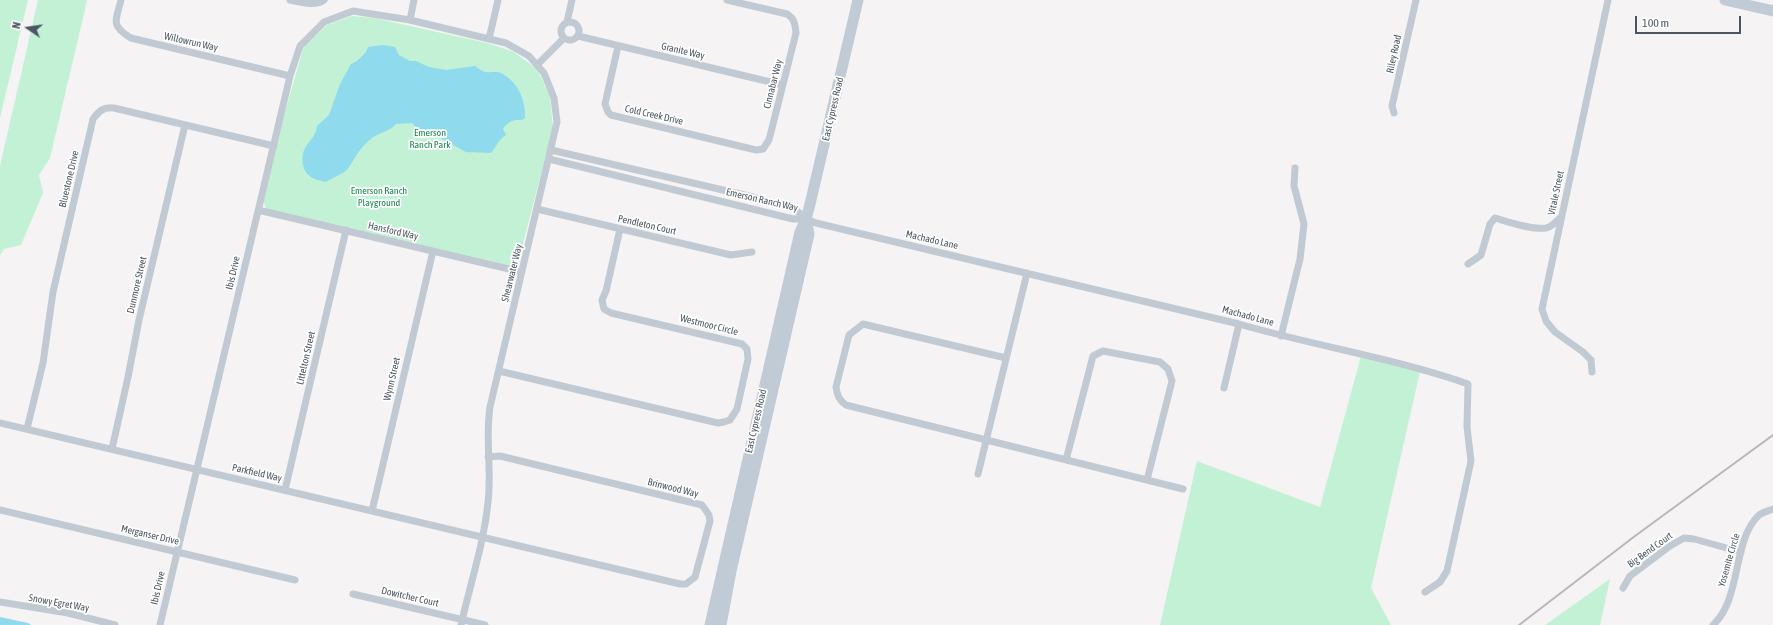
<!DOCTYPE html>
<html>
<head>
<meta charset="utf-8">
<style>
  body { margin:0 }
  #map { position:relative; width:1773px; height:625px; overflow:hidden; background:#f5f3f3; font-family:"Asap Condensed",sans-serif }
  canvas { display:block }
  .north { position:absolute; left:8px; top:8px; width:40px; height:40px; -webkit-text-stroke:3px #fff; paint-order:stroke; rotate:283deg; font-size:11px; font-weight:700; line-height:16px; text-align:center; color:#4a5661 }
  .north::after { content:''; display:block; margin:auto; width:14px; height:18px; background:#4a5661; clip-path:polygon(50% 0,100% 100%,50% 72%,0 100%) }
  .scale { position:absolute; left:1635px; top:16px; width:106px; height:18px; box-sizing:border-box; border:2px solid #4a5661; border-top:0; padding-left:5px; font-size:12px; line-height:14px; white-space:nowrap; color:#4a5661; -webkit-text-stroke:3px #fff; paint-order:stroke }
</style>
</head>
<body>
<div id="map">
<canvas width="1773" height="625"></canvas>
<div class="north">N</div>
<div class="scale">100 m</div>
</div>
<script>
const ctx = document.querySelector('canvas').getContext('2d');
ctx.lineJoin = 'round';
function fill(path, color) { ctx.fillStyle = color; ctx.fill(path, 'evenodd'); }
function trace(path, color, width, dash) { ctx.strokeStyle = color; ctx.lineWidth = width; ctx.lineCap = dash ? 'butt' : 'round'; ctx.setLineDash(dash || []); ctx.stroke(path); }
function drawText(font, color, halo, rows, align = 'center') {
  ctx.font = font + ' "Asap Condensed",sans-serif'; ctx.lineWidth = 3.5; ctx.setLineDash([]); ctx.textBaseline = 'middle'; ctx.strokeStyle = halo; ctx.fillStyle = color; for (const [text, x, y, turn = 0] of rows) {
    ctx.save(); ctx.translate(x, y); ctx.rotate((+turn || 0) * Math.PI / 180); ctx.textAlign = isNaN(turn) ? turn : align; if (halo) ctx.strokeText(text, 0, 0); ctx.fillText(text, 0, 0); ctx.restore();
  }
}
const green = new Path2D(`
  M0,0H28L0,118Z
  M38,0H86L87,1L50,158L39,175L43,193L21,245L4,249L0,255V166Z
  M352,16L374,18L487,43L514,52L538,70L550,97L553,127L517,267L266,209L263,199L285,112L304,46L327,25Z
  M1361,356L1421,367L1371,588L1391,625H1160L1197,461L1320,507Z
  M1610,579L1600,625H1545Z`);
const water = new Path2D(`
  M383,45L395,47L399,55L410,61H416L429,67L446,70L475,66C478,68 482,71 485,72C490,73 497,71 501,73C518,82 526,100 525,118L522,120C515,119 507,122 503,129L506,135C499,139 496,147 491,153L466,152L428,131L418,129L412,123L396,124C389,132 380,132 372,138C359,148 356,157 347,170C346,172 330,179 326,182C322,181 315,180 311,177C302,172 300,157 305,148C310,140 316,136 317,126L329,115L340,84L351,64L357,61L366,52L368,47Z
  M0,617L28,623L31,625H0Z`);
const street = new Path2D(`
  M121,0C116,21 110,25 131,38L290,76
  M290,0C300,2 315,7 324,0
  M410,20L414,0
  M561 31a9 9 0 1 1 18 0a9 9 0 1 1-18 0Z
  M567,22L572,0
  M578,36L783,85
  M489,39L498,0
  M618,46L605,104L608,112L611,115L756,150L763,149L769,140L796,33C795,25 795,19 787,14L727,0
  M537,65L564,38
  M1394,113L1392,106L1416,0
  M551,150L753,197L795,209L806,219L816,223L1239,324C1315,346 1394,358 1468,384L1467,427L1471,461L1447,571L1440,582L1425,592
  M549,159L793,219H806
  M537,209L731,255L752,252
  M258,210L522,272
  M1468,264L1481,255L1490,224L1495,218C1509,222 1532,230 1546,228C1552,227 1557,221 1561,217
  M1281,336L1300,259L1304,224L1294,186L1295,168
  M1006,358L863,324L849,335L836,387C837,395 839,400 846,405L1183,489
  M499,371L718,423L724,422L730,420L737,409L748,359L747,349L742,344L611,313L604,309L602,300L606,291L620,229
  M1592,372L1591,360L1583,352L1555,332L1546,321L1542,309L1608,0
  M1224,388L1239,324
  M0,423L680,584H686L695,577L710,521L709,515L702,505L500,456L488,457
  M27,429L43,363L53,292L93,119C99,111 103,107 114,108L274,146
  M112,449L128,377L139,320L185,125
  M1066,460L1093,356L1103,351L1160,362L1168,369L1172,381L1147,480
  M978,474L1027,273
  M285,490L346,230
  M0,510L295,580
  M372,511L433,251
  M1623,588L1630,576L1670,546L1684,538L1694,539L1741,552
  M353,594L485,625
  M0,602L68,613L115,625
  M160,625L290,76L300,46L324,22L353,11L410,20L506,43L529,56L544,73L554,98L557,122L490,407C485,439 492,470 488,502C484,543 470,585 461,625
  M1713,625C1742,599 1732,540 1759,515C1763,512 1768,511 1773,509`);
const secondary = new Path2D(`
  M1725,0L1773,11
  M710,625L800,232L806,219L810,204L858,0
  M721,625L731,571L809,234L806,219`);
const rail = new Path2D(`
  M1519,625L1635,536L1773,435`);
const streetNames = [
  ["Willowrun Way",191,42,13],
  ["Granite Way",683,51,13],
  ["Riley Road",1394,54,-78],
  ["Cinnabar Way",773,84,-76],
  ["East Cypress Road",833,109,-77],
  ["Cold Creek Drive",654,115,13],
  ["Bluestone Drive",69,179,-77],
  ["Vitale Street",1556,193,-78],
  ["Emerson Ranch Way",762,200,13],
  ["Pendleton Court",647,225,13],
  ["Hansford Way",393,231,13],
  ["Machado Lane",932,240,13],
  ["Ibis Drive",233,273,-77],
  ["Shearwater Way",512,273,-76],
  ["Dunmore Street",137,285,-77],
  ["Machado Lane",1248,316,15],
  ["Westmoor Circle",709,325,14],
  ["Littelton Street",306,358,-77],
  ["Wynn Street",392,379,-77],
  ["East Cypress Road",756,421,-77],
  ["Parkfield Way",257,473,13],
  ["Brinwood Way",673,488,14],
  ["Merganser Drive",150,535,13],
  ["Big Bend Court",1650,550,-36],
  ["Yosemite Circle",1729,560,-74],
  ["Ibis Drive",158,588,-77],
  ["Dowitcher Court",410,597,13],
  ["Snowy Egret Way",59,603,10]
];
const parkNames = [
  ["Emerson",430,133],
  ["Ranch Park",430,145],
  ["Emerson Ranch",379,191],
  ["Playground",379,203]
];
fill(green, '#c3f1d5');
fill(water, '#90daee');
trace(street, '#c1cad2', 7);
trace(secondary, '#c1cbd6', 11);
trace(rail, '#b5b8bd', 2);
drawText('10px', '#4a5661', '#fff', streetNames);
drawText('10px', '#17864f', '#fff', parkNames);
</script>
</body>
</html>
